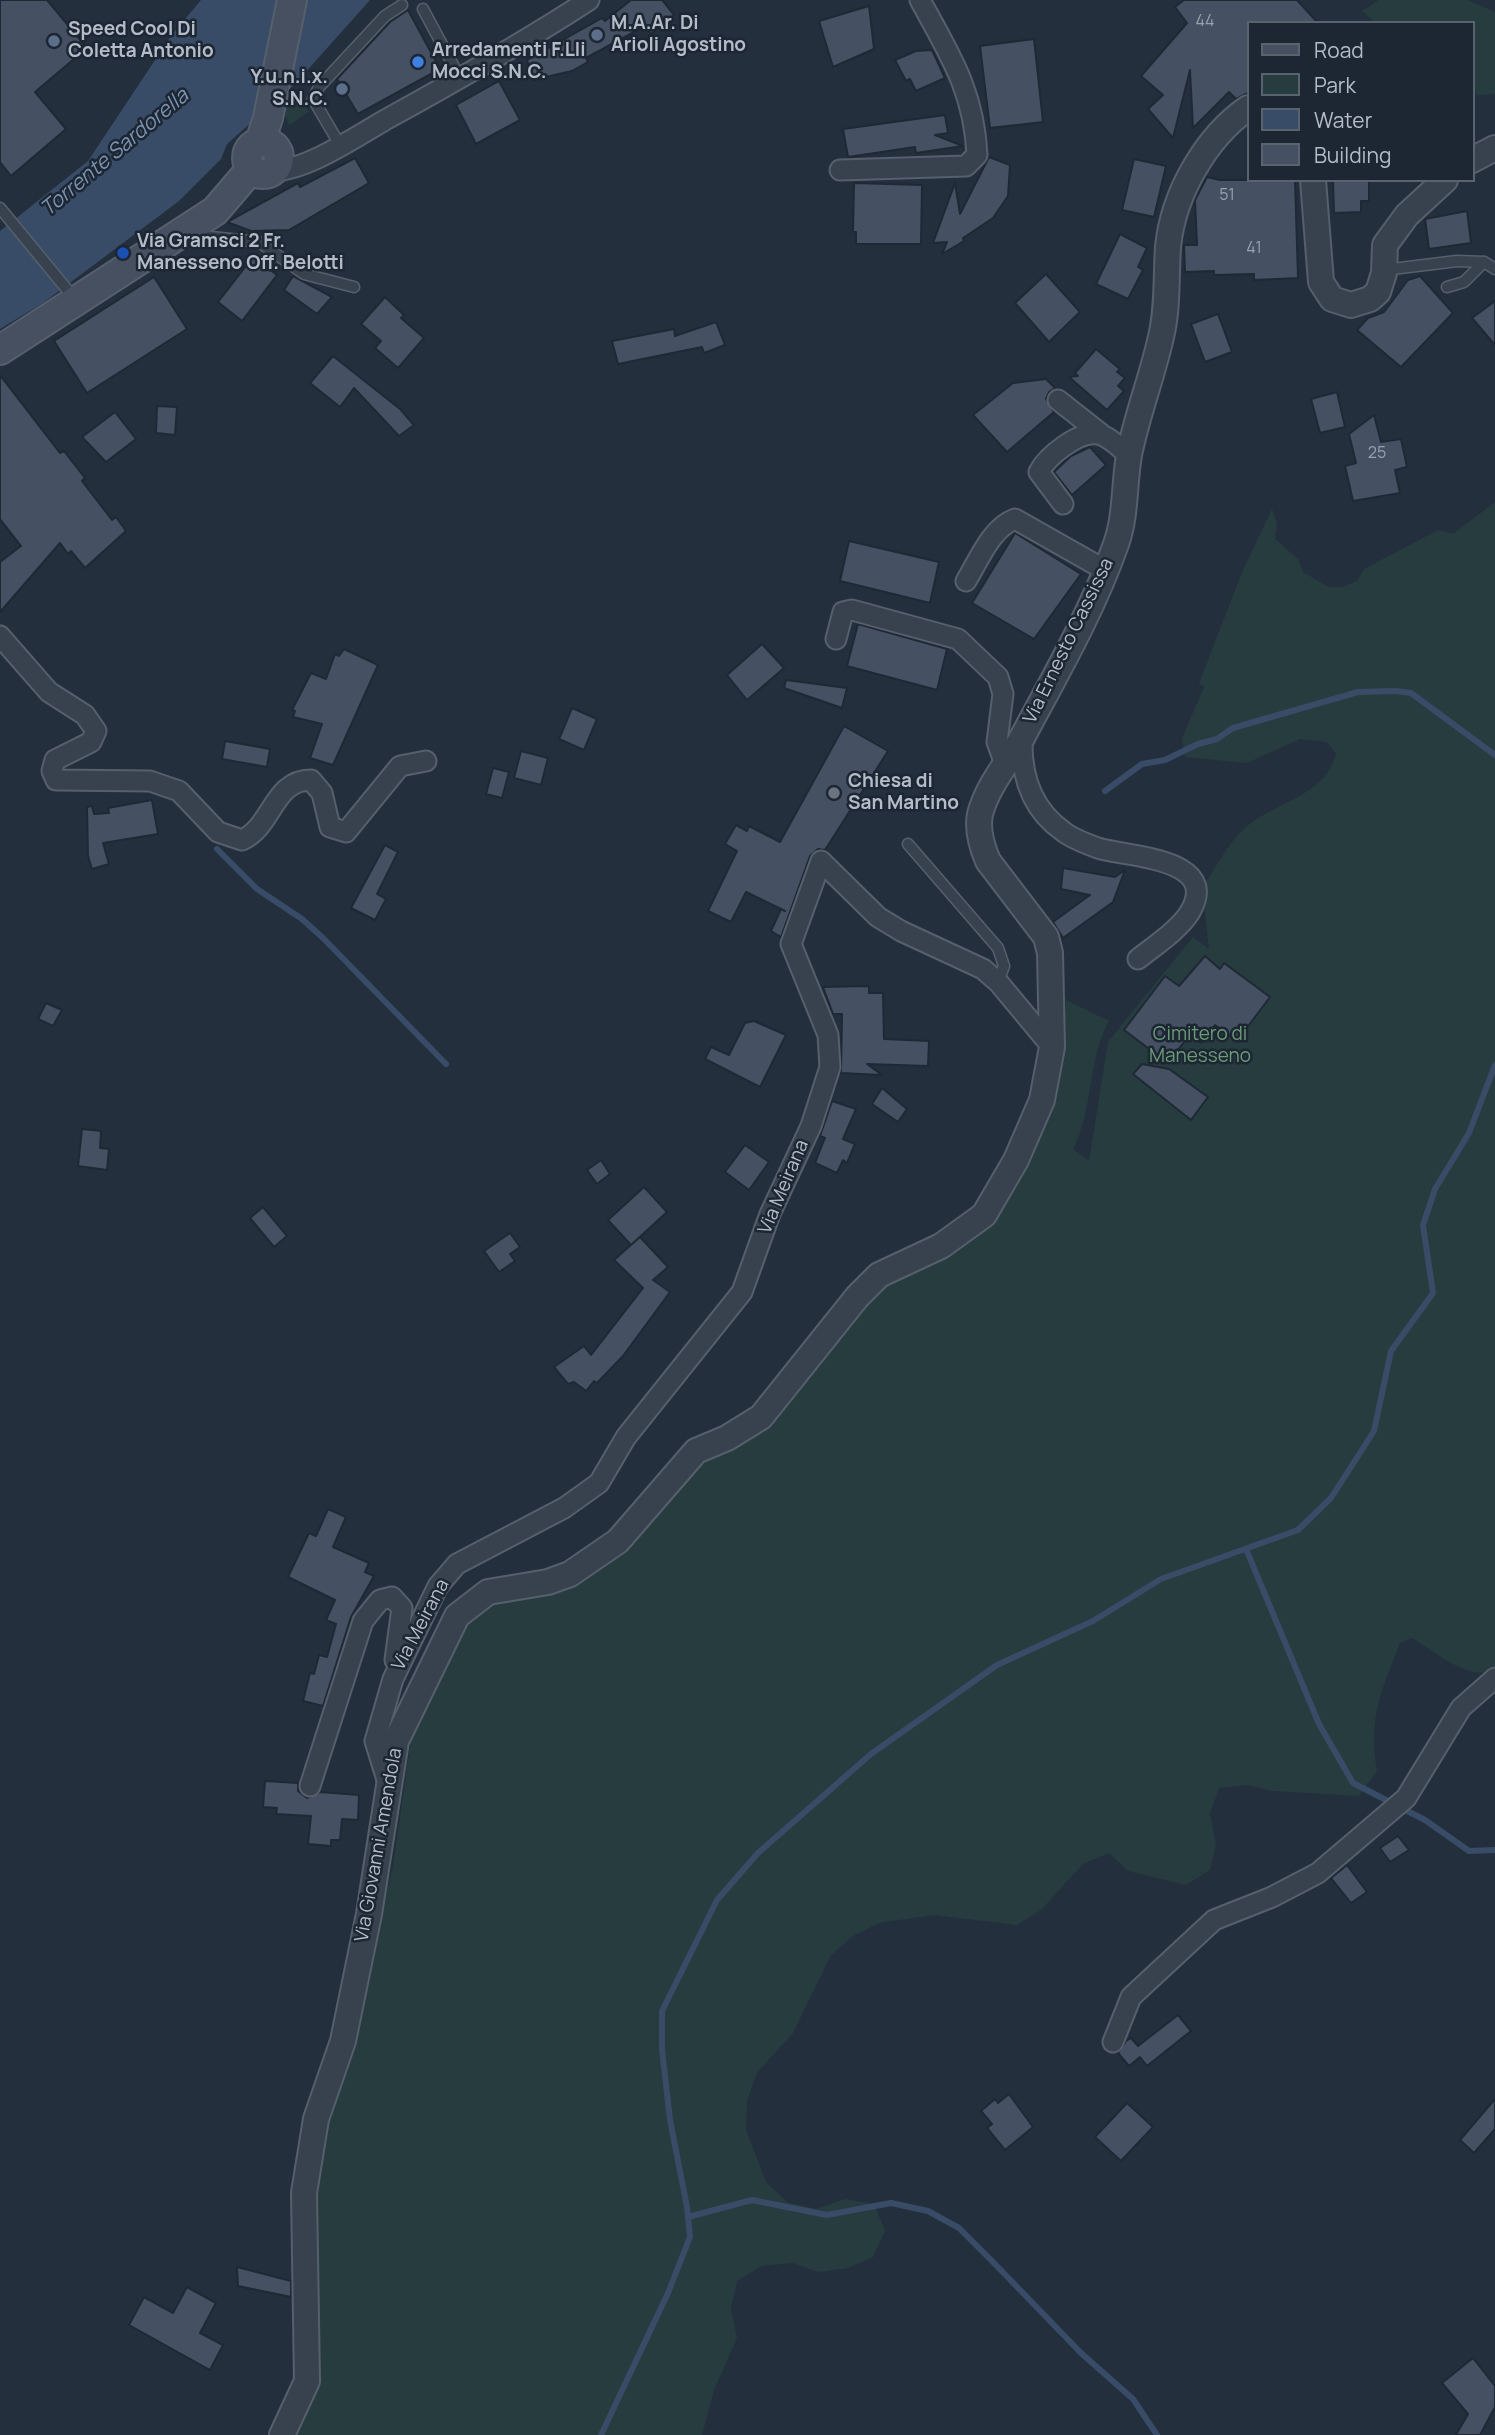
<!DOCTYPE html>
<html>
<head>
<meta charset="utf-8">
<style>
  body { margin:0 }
  #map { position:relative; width:1495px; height:2435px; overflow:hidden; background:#242f3e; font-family:Manrope,sans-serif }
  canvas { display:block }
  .legend { position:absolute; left:1247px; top:21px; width:228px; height:161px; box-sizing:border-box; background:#1d2633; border:2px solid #59626f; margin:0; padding:9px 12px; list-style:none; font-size:21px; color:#b4bcc9 }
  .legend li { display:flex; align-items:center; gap:14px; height:35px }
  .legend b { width:35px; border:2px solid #59626f }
</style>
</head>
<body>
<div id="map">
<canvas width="1495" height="2435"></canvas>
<ul class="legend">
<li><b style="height:9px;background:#465061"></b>Road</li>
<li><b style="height:19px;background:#263c3f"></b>Park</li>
<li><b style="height:19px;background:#394c67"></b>Water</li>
<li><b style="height:19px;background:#455162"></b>Building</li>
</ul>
</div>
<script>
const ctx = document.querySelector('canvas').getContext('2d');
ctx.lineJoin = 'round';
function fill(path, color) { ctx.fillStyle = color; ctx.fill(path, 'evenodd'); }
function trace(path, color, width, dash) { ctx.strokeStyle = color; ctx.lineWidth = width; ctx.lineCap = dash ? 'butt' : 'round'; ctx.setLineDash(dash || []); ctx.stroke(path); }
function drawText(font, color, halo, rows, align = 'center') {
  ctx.font = font + ' Manrope,sans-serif'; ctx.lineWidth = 5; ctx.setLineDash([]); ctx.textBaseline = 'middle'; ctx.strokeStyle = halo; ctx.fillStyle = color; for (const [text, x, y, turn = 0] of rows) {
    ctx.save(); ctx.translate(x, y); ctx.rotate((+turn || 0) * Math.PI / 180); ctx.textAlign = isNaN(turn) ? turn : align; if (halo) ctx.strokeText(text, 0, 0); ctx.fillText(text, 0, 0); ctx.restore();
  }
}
const green = new Path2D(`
  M1379,0H1468L1495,12V94L1478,95L1472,92V23H1375L1362,11Z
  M297,92L309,112L289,125L285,115L287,101Z
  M1495,502V1669C1471,1684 1433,1650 1412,1638L1400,1643C1381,1693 1368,1716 1377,1771L1359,1796L1273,1791L1247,1785L1219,1788L1210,1813L1216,1845L1210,1870L1186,1885L1128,1871L1109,1853L1083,1864L1041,1910L1017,1925L934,1915L879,1923L853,1936L831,1955L793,2033L757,2073L747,2101L746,2130L766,2182L787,2202L816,2209L845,2199L874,2204L885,2231L873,2257L848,2268L818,2272L793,2263L761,2266L737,2281L731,2309L737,2338L714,2390L702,2435H288L316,2213L320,2147L356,2046L371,1952L393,1867L413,1725L461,1628L482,1606L562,1589L599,1569L642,1532L689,1474L746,1434L859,1293L973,1236L1061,1060L1066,1000L1109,1021C1087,1061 1094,1109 1073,1149L1089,1161L1108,1042L1193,937L1209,949L1202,888C1215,869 1226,846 1243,830C1271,802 1325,798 1336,754L1327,742L1300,739L1247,763L1185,757L1182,738L1204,687L1199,683L1243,570L1272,509L1277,523L1275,539L1298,559L1303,572L1329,587H1343L1357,581L1364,569L1438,530L1453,534Z`);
const water = new Path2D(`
  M201,0H370L295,84L227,144L221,159L179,201L43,303L0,329V231L88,161L171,36Z`);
const stream = new Path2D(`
  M1105,791L1142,764L1165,760L1198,744L1217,739L1233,728L1358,692L1396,691L1411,693L1495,755
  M217,849L257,889L302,919L323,938L446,1064
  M1246,1549L1319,1724L1353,1783L1425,1820L1469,1851L1495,1850
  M688,2217L752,2200L827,2215L891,2203L928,2211L959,2228L992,2261L1081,2353L1133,2399L1157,2435
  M601,2435L668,2293L690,2237L687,2207L670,2120L662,2049V2011L717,1900L758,1853L871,1754L997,1665L1093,1621L1161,1579L1298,1530L1331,1498L1374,1431L1391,1351L1433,1293L1423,1225L1435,1189L1469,1133L1495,1065`);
const building = new Path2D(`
  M0,0H47L87,48L35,92L66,129L11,176L0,162Z
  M631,0H662L674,15L651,34L645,26L586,58L588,62L572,71L533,80L527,60L602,18L605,21Z
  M1184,0H1297L1318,23H1248V93L1236,99L1229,92L1193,128L1190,70L1173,138L1148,109L1163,95L1141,76L1187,23L1175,7Z
  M869,6L874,49L833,67L819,21Z
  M408,10L440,69L358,114L337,79L390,22Z
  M1034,39L1043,122L990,128L980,46Z
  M932,50L945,78L916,91L910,79L906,81L895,60L916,51Z
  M499,81L520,120L476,144L456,105Z
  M945,115L948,133L935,135L963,146L916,153L915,147L848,157L843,129Z
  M989,157L1010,165L1008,196L993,218L963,238L964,241L942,254L947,242L933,243L955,183L960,214Z
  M355,158L369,183L289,230L251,231L227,222L298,183L300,187Z
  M1134,159L1166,166L1154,217L1122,210Z
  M1207,177L1220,180H1295L1298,278L1254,280V274L1214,275V271L1185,272L1184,245H1197L1195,200Z
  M1333,180H1369V201H1361V212L1334,213Z
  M854,183L922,185L921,244H856V232H853Z
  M1467,211L1471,243L1429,249L1425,219Z
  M1120,234L1147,248L1138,267L1143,270L1128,299L1096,284Z
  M253,257L277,275L242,321L218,302Z
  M1046,274L1080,312L1049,342L1015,303Z
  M293,276L332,297L317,314L284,290Z
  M1420,276L1453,313L1401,367L1357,330L1368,318L1384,312L1408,280Z
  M154,277L187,329L87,393L54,341Z
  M385,297L404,315L401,318L424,338L398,368L375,348L381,341L361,324Z
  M1495,301V345L1472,318Z
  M1218,314L1232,352L1205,362L1191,324Z
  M716,322L725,345L704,353L702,347L618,364L612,341L674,329L675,336Z
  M1096,349L1120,369L1117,372L1125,378L1118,386L1124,391L1107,410L1069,377L1078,376L1075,373Z
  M333,356L400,409L414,425L399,436L354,388L340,407L310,383Z
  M0,375L60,453L64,451L85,478L82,481L112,520L116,517L126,531L85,568L71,551L68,554L60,543L0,612V562L21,546L0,519Z
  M1046,379L1055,388L1049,392L1046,399L1054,412L1007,452L973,415L1013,383Z
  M1337,392L1345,427L1320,433L1311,399Z
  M157,406L177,407L175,435L156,433Z
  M115,412L136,439L106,462L82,437Z
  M1374,415L1381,442L1401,439L1407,467L1395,470L1400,493L1353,501L1345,466L1356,463L1349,434Z
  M1090,447L1106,465L1072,495L1054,472L1071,456Z
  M1015,533L1081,574L1034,639L972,603Z
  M849,541L939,562L930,603L840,581Z
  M858,624L947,649L937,690L847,666Z
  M762,644L784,668L747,700L727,675Z
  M344,649L378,665L333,765L310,758L322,724L293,717L295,711L292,710L311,673L326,679L335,654L339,656Z
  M786,680L847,688L842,708L784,688Z
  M572,708L597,719L584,750L559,739Z
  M844,726L888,751L825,850L818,849L810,856L781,937L771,931L781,909L785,911L746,892L731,922L708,911L737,851L725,844L736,825L747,831L749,826L780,842Z
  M225,741L270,749L267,767L222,759Z
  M521,751L548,758L541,785L514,778Z
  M493,768L509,772L502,798L486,794Z
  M152,800L158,834L103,843L109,864L92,869L88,856L87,807L92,806L94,814L109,813L108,808Z
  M385,845L398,852L377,894L386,899L375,920L351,908Z
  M1063,868L1115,877L1125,870L1113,902L1063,938L1053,922L1090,895L1061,889Z
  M1205,956L1220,969L1224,963L1270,997L1237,1041L1215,1025L1201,1043L1190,1034L1168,1063L1124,1030L1165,976L1179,986Z
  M869,986V993H883L884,1039L929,1041L928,1066L867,1064L882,1075L841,1073L842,1014H833L823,987Z
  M46,1003L62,1010L53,1026L38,1019Z
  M754,1021L786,1035L760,1087L705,1059L711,1047L729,1055L745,1023Z
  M1142,1064L1169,1069L1208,1097L1191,1120L1133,1074Z
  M882,1088L907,1109L898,1122L872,1104Z
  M832,1101L856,1109L843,1139L855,1144L847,1163L843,1160L837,1173L815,1163L825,1138L820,1136Z
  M82,1129L101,1131L100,1148L109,1149L107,1170L78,1166Z
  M745,1145L769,1162L749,1190L725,1172Z
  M601,1160L610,1174L597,1184L587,1170Z
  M644,1187L667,1212L631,1245L608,1220Z
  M263,1207L287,1236L274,1247L250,1218Z
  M510,1233L520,1247L510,1254L515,1261L499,1272L484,1251Z
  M640,1237L668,1267L653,1280L670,1292L623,1356L597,1383L594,1381L586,1391L574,1382L568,1384L554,1367L584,1346L591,1355L643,1288L614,1260Z
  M328,1509L346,1517L333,1547L369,1563L365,1572L374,1576L351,1617L323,1706L303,1701L310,1673L314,1674L319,1655L327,1657L336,1624L326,1620L335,1600L288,1577L309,1533L316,1536Z
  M265,1781L298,1783V1791L307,1798L320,1792L359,1795L358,1820L342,1819L340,1840H331V1846L308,1844L311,1816L276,1814L277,1808L263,1807Z
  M1398,1836L1409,1850L1390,1862L1380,1848Z
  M1347,1865L1367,1892L1351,1903L1331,1878Z
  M1178,2015L1191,2031L1147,2066L1140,2057L1129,2066L1118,2053L1126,2041L1131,2038L1138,2046Z
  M1009,2094L1033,2127L1005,2150L987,2128L992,2124L981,2111L995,2099L998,2103Z
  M1495,2099V2129L1474,2153L1460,2140Z
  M1127,2103L1153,2127L1121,2161L1095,2137Z
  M237,2267L291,2281V2297L238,2286Z
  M187,2287L216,2303L200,2333L223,2345L210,2370L129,2325L144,2297L173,2313Z
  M1473,2358L1495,2386V2407L1480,2435H1456L1468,2414L1442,2383Z`);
const service = new Path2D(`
  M423,9L460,78
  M340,145L313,99L319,87L385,16L402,5
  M0,208L74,298
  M192,235L259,242L304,274L354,287
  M1384,270L1457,261L1484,262
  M1447,287L1464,282L1484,262L1495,269
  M908,844L998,948L1004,966L998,982`);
const minor = new Path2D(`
  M840,170L966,166L977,155C974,91 950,55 920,0
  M273,171C307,170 354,138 385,120C454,82 523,43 589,0
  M1058,400L1100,433
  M1063,504L1039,472C1047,456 1079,431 1097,434C1108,435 1121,449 1129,455
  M966,581C979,560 991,528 1015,519L1105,570
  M0,636L49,692L85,715L96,731L91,742L55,760L52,771L56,780L150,781L179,791L218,832L242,840C273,826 273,780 311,780L322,793L330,827L346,832L400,766L426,761
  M836,639L843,612L852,610L958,639L998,677L1003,694L997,742L1005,764
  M1022,739C1021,776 1032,810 1064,832C1073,839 1087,844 1098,848C1125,857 1222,857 1190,912C1179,930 1154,946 1138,959
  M388,1783L375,1741L393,1679L438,1586L457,1564L564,1508L599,1483L626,1437L742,1292L770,1214L811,1126L830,1067L828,1035L791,944L821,861L878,917L901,931L983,969L998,982L1052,1047
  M310,1786L363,1621L380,1600L392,1597L402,1608L395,1660
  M1113,2042L1131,1997L1214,1920L1272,1897L1318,1873L1406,1798L1461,1708L1495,1678`);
const tertiary = new Path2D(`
  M1472,160L1495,148
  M1313,180L1321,282L1332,299L1351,305L1370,299L1378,292L1384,273L1385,245L1407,215L1445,180
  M282,2435L307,2381L304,2193L316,2119L343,2041L369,1914L396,1741L457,1616L488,1592L548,1582L570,1574L618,1541L696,1451L727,1438L761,1417L857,1297L879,1275L941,1246L984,1215L1016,1160L1042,1100L1052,1047L1050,953L1046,937L988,861C982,847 977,829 980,814C988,784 1009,762 1023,736C1056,674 1093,610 1116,544C1126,517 1124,484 1129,455C1137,415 1152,377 1161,337C1168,308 1166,277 1168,247C1173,195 1205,138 1248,108`);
const secondary = new Path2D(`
  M260,142L268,118L292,0
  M247 158a16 16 0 1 1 32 0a16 16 0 1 1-32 0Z
  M0,350L215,211L251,169`);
const markers = [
  [597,35,7,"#5c6f8a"],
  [54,41,7,"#5c6f8a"],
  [418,62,7,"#3f7fe0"],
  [342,89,7,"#5c6f8a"],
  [123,253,7,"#1a4fb4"],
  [834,793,7,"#6b7280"]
];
const numberNames = [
  ["44",1205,22],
  ["51",1227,196],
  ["41",1254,249],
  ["25",1377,454]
];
const poiNames = [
  ["M.A.Ar. Di",611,24],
  ["Arioli Agostino",611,46],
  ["Speed Cool Di",68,30],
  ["Coletta Antonio",68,52],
  ["Arredamenti F.Lli",432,51],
  ["Mocci S.N.C.",432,73],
  ["Y.u.n.i.x.",328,78,"right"],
  ["S.N.C.",328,100,"right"],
  ["Via Gramsci 2 Fr.",137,242],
  ["Manesseno Off. Belotti",137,264],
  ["Chiesa di",848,782],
  ["San Martino",848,804]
];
const streetNames = [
  ["Via Ernesto Cassissa",1069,641,-64],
  ["Via Meirana",784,1187,-67],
  ["Via Meirana",421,1625,-62],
  ["Via Giovanni Amendola",379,1845,-80]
];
const parkNames = [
  ["Cimitero di",1200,1035],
  ["Manesseno",1200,1057]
];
const waterNames = [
  ["Torrente Sardorella",115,153,-40]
];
fill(green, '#263c3f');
fill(water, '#394c67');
trace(stream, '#394c67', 6);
fill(building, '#455162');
trace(building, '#1f2835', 2);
trace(service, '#565f6c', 13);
trace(minor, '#565f6c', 23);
trace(tertiary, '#565f6c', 28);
trace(secondary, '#565f6c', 32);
trace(service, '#38414e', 10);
trace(minor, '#38414e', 19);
trace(tertiary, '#38414e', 24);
trace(secondary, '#465061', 28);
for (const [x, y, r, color] of markers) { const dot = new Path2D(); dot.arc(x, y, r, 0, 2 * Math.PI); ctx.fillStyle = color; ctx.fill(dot); trace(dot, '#1d2633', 2.5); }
drawText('16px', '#98a1af', null, numberNames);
drawText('bold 19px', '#b4bcc9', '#1d2633', poiNames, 'left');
drawText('19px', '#b4bcc9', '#1d2633', streetNames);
drawText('19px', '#6b9a76', '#1d2633', parkNames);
drawText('italic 21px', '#7c92b1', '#1d2633', waterNames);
</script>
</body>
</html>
